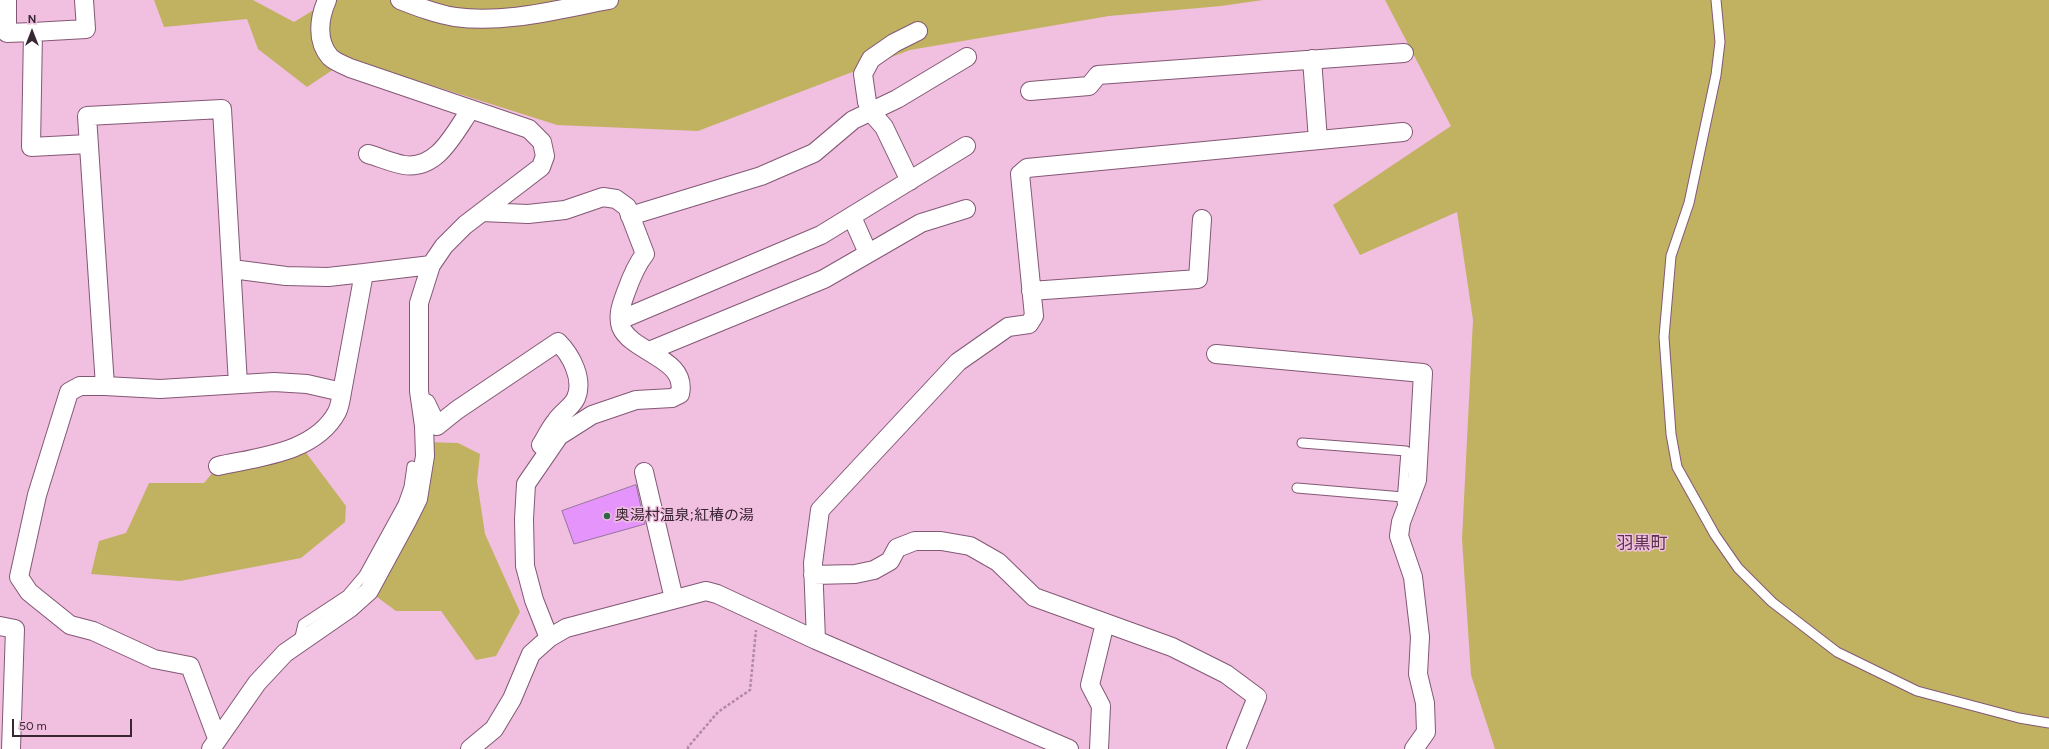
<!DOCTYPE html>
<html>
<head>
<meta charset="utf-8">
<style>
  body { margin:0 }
  #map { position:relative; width:2049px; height:749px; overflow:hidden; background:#f1bfe0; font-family:Figtree,sans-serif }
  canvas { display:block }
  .north { position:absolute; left:12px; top:12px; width:40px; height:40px; -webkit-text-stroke:3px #f1bfe0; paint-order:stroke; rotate:0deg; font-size:11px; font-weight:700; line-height:16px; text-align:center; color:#382632 }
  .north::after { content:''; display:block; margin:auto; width:14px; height:18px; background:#382632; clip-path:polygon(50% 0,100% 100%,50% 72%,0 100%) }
  .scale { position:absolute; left:12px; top:719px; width:120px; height:18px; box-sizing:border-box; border:2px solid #382632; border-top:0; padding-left:5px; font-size:12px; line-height:14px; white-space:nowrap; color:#382632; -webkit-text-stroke:3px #f1bfe0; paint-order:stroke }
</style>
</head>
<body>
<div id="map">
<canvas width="2049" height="749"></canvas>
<div class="north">N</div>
<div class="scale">50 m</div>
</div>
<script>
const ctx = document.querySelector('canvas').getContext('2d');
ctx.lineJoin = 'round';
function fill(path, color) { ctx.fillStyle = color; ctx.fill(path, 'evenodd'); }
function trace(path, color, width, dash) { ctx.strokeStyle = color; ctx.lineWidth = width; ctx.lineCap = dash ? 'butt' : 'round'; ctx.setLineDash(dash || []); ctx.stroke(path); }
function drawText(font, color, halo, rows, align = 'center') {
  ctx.font = font + ' Figtree,"Noto Sans JP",sans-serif'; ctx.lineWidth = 3; ctx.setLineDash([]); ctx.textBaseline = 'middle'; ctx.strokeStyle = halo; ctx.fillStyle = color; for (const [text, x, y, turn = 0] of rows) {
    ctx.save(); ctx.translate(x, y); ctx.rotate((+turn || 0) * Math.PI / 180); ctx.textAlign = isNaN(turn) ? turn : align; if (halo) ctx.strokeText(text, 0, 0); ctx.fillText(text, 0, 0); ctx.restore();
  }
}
const green = new Path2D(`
  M154,0H253L294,22L330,0H1263L1221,6L1109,16L910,50L698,131L557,125L349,59L307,87L258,49L247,19L164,27Z
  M1385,0H2049V749H1495L1471,675L1462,539L1473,320L1457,212L1360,255L1333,205L1451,126Z
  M425,442L458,443L480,454L477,481L485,534L520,612L496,656L476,660L441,611H396L369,591Z
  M301,446L346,506L345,522L301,558L180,581L91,574L99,541L126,533L149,483H204L218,466Z`);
const building = new Path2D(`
  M636,485L645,524L574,544L562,511Z`);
const path = new Path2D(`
  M688,749V747L718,712L750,690L756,630`);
const service = new Path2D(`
  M1716,0L1720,42L1716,75L1689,203L1671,256L1664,337L1671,434L1677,467L1715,535L1738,568L1772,602L1837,652L1917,691L2019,718L2049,723
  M1302,443L1406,451L1402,502
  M1297,488L1403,497
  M299,641L303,624L347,595L364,575L403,504L409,487L412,466`);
const minor = new Path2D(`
  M7,0V33L33,32
  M84,0L86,29L33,32L31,147L88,144
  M400,0C418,7 436,14 455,17C506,24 559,9 609,0
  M1312,59L1318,140
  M1030,91L1089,86L1098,75L1404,53
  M368,154C379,157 392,163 404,165C438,170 454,133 471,109
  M910,181L884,127L871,112L867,102L863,74L871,59L894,43L918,31
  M482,212L528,214L565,210L603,197L616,199L627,207L645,254C636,265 631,278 626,292C622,303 617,315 621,327C632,353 688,358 680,394L672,398L636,400L592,415L559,436L526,484L524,519L525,566L534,600L549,638
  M630,216L761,176L814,153L853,120L897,99L967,57
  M852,217L868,253
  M232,269L286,276L328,277L364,273
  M1031,291L1198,279L1202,219
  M620,320L821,235L966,146
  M649,351L824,279L921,223L966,209
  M1216,354L1423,373L1417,480L1401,522L1399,536L1413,577L1420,637L1418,674L1425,703L1426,732L1414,749
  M238,384L222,109L87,116L105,386L160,389L274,382L307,384L342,392L364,273L431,265
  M105,386H80L69,392L37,495L19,577L29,592L70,625L93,631L154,659L190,666L217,738
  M426,403L437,426L457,410L558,342C571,355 584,379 576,398C572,407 561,413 556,421C550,428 546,437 541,445
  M218,466C258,457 315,453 337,412C340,406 341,398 342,392
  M644,472L674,599
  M813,575L855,574L874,570L890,561L897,548L915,541H941L970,546L998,562L1034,597L1172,647L1226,674L1257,697L1236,749
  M0,626L15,629L11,749
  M816,640L813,563L820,510L958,362L1008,327L1029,324L1034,316L1020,174L1027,168L1403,132
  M211,749L257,683L285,653L350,608L369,591L407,521L418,499L425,456L424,426L419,391V303L431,265L444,246L465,225L541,167L545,156L542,142L529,129L350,68C344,65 335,62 330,57C316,41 319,18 327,0
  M470,749L494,729L512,699L531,654L549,638L566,628L706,591L717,594L816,640L1069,749
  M1099,749L1101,706L1090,685L1105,623`);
const markers = [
  [607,516,4,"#31654a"]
];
const poiNames = [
  ["奥湯村温泉;紅椿の湯",615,516]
];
const quarterNames = [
  ["羽黒町",1642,544]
];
fill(green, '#c1b261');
fill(building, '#e594fb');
trace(building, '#94749d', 1);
trace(service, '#835875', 11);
trace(minor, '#835875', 20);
trace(path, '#b18aa4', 2.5, [3, 2]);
trace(service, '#fff', 9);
trace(minor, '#fff', 18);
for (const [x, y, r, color] of markers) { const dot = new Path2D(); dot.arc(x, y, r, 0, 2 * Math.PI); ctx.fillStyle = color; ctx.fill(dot); trace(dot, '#f1bfe0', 1.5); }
drawText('15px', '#382632', '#f1bfe0', poiNames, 'left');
drawText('17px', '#5b324f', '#f1bfe0', quarterNames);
</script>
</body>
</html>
